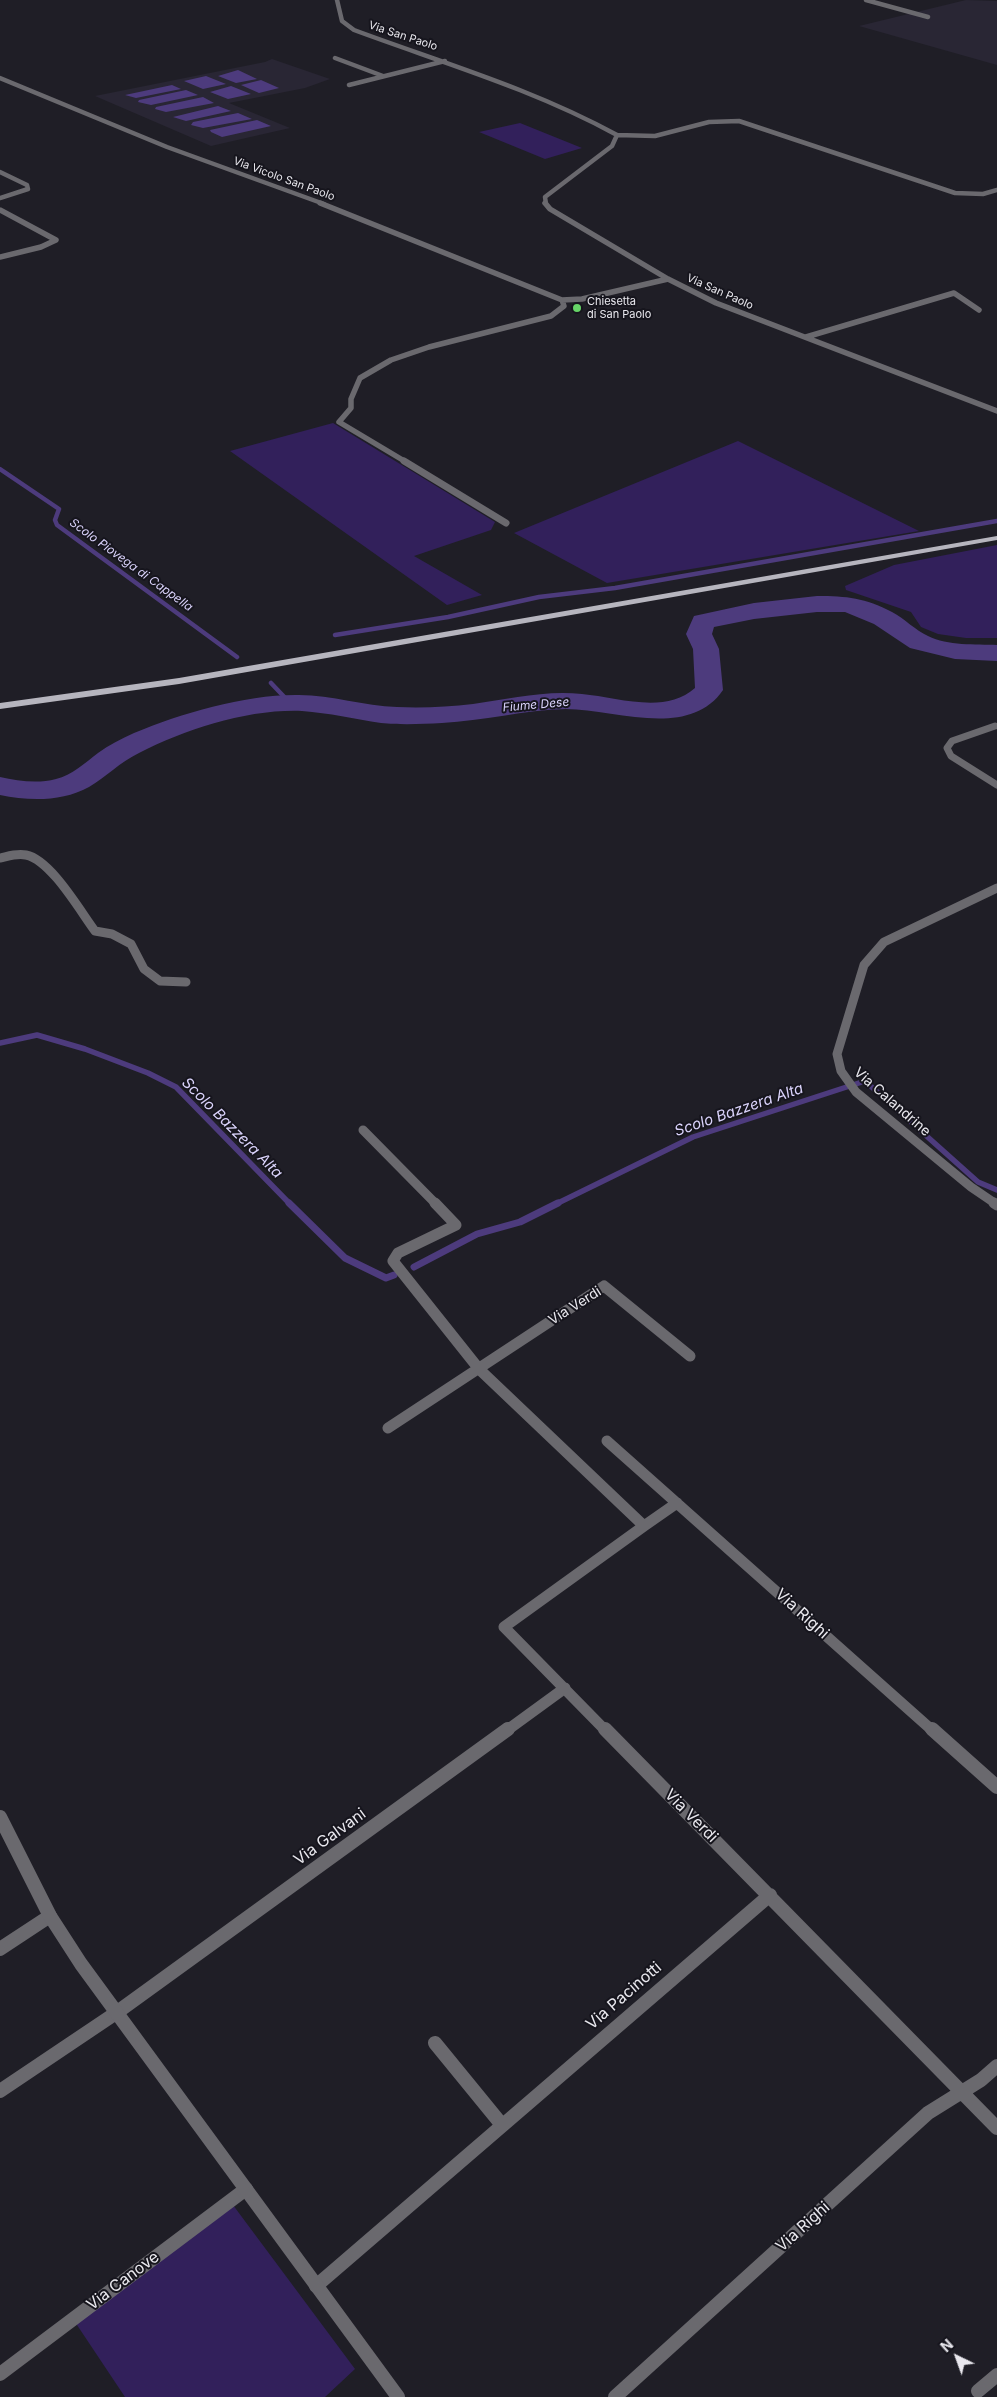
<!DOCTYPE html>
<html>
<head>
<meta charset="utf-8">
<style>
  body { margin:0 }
  #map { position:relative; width:997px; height:2397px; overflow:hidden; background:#1f1e26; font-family:Inter,sans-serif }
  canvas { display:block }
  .north { position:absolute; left:932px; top:2332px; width:50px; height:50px; -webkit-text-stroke:4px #16151d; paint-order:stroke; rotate:318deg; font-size:14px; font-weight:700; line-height:20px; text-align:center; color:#e9e8ee }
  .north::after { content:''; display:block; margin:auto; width:18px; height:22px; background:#e9e8ee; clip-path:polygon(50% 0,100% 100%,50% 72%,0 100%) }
</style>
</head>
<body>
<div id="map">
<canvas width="997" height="2397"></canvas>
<div class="north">N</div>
</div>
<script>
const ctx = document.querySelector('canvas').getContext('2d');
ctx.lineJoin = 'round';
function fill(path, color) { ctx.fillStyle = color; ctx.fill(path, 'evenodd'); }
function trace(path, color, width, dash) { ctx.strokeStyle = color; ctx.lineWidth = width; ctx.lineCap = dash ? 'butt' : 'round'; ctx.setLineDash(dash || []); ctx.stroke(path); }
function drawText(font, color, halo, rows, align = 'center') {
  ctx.font = font + ' Inter,sans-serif'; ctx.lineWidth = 4; ctx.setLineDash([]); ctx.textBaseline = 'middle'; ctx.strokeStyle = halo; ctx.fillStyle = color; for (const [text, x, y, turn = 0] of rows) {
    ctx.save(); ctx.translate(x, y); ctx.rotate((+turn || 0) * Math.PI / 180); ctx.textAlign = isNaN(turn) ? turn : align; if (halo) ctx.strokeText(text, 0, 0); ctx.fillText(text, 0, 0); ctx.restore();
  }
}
const built = new Path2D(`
  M966,0L997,1V65L859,26Z
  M272,59L330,79L305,88L229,103L290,128L211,146L95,96L265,62Z`);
const green = new Path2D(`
  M520,123L582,148L545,159L479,132Z
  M333,423L495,522L491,530L414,556L482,595L447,605L230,451Z
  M738,441L919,531L607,583L514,533Z
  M997,545V638H966L938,634L921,627L911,612L846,590L845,586L894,565Z
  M230,2201L355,2369L325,2397H125L73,2319Z`);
const water = new Path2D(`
  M238,70L257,79L236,83L218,76Z
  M206,76L226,84L203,89L184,81Z
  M261,80L279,88L259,93L241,85Z
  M172,85L181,89L136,98L125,95Z
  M231,86L251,94L228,99L210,92Z
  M186,90L198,95L151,105L138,102L139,100Z
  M203,97L214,103L166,112L155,109L156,107Z
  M218,106L231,111L186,121L173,117Z
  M238,113L252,119L203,128L191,125L193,122Z
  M257,120L271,126L222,137L211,132L210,130Z`);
const streamFar2 = new Path2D(`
  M0,469L59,509L55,520L57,525L237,657
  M335,635L448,617L539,597L615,588L997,521
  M271,683L290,703`);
const streamFar1 = new Path2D(`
  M0,1043L37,1035L85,1049L148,1073L176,1087L290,1204
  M556,1204L693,1137L865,1081L978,1182L997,1190`);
const stream = new Path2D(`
  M289,1203L345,1258L386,1278L394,1275
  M414,1267L477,1234L520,1222L558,1203`);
const river = new Path2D(`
  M817,596C847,596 865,598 892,612C905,619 915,630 928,636C948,646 975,644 997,645V661L955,659L910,648L874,624L845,612H817L754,619L714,627L712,634L719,649L723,690C689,740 614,709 566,709C524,710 483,721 442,723C422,724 401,725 381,723C355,719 329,713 302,711C248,709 186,729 139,753C120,762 106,777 89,787C62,802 29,801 0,795V777C18,781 38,784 56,779C72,775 85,763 98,753C109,745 121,739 134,733C182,713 247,694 299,695C332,695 364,706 397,707C422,708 448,707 473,704C509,699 545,690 582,694C617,697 665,715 695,688L693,649L686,634L694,616L754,603Z`);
const minorFar5 = new Path2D(`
  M337,0L342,21L354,30C443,63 533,89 617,135L612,146L545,197L546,204
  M866,0L928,17
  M335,58L383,76
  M0,78L167,147L324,204
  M349,85L445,61
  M617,135L655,136L709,122L739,121L955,193L983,194L997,190
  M0,172L27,185L28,189L0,198`);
const minorFar4 = new Path2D(`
  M320,203L562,300L582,299L668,279
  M545,203L550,209L668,279L716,303L997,411
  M0,210L56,240L41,247L0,257
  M806,337L954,293L979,310
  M406,462L339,422L351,408V399L360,378L391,360L429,347L551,316L564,306L562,300`);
const minorFar3 = new Path2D(`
  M404,461L506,523
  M995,726L952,741L947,748L951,756L997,785`);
const minorFar2 = new Path2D(`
  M0,858C9,856 17,853 26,855C51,860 80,911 95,931L112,934L131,944L144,969L160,981L186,982
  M363,1130L436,1204
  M996,1204L971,1187L856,1092L841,1071L837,1054L864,965L884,942L997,888`);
const minorFar1 = new Path2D(`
  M435,1203L456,1225L398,1253L393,1261L479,1369L644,1526L504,1627L606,1731
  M994,1203L997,1205
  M388,1428L604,1286L690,1356
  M607,1441L933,1731
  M644,1526L677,1503
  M506,1731L565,1688`);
const minor = new Path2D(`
  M605,1729L997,2128
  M932,1729L997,1787
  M0,1949L50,1916
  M435,2043L502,2125
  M0,2091L116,2013L508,1729
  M316,2286L770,1895
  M0,2374L246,2189
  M978,2391L997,2375
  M615,2397L928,2113L981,2080L997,2066`);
const tertiary = new Path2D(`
  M0,1817L50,1916L81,1964L398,2397`);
const primary = new Path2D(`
  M997,536V540L179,684L0,709V703L179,678Z`);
const markers = [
  [577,308,5,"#66d467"]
];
const farStreetnames = [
  ["Via San Paolo",403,36,18],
  ["Via Vicolo San Paolo",284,179,20],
  ["Via San Paolo",720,292,24]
];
const farPoinames = [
  ["Chiesetta",587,302],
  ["di San Paolo",587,315]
];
const farWaternames = [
  ["Scolo Piovega di Cappella",131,565,36],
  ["Fiume Dese",536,705,-5]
];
const streetNames = [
  ["Via Calandrine",892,1102,41],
  ["Via Verdi",575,1306,-32]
];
const waterNames = [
  ["Scolo Bazzera Alta",739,1110,-19],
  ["Scolo Bazzera Alta",232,1128,45]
];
const nearStreetnames = [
  ["Via Righi",802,1614,42],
  ["Via Verdi",691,1816,45],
  ["Via Galvani",330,1837,-36],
  ["Via Pacinotti",624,1996,-41],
  ["Via Righi",803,2227,-42],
  ["Via Canove",123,2281,-37]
];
fill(built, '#292634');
fill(green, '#32205b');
fill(water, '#4d3b7d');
trace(streamFar2, '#4d3b7d', 4.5);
trace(streamFar1, '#4d3b7d', 5.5);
trace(stream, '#4d3b7d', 7);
fill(river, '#4d3b7d');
trace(minorFar5, '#6a696e', 4.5);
trace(minorFar4, '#6a696e', 5.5);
trace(minorFar3, '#6a696e', 7);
trace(minorFar2, '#6a696e', 9);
trace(minorFar1, '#6a696e', 11);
trace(minor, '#6a696e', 14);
trace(tertiary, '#6a696e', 14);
fill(primary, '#b6b5be');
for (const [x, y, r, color] of markers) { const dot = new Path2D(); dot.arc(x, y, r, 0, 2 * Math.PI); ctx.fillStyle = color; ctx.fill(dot); trace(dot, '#16151d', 2); }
drawText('11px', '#e9e8ee', '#16151d', farStreetnames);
drawText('11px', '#e9e8ee', '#16151d', farPoinames, 'left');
drawText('italic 12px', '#dad3fb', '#16151d', farWaternames);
drawText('14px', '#e9e8ee', '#16151d', streetNames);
drawText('italic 15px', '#dad3fb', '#16151d', waterNames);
drawText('16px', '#e9e8ee', '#16151d', nearStreetnames);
</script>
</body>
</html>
